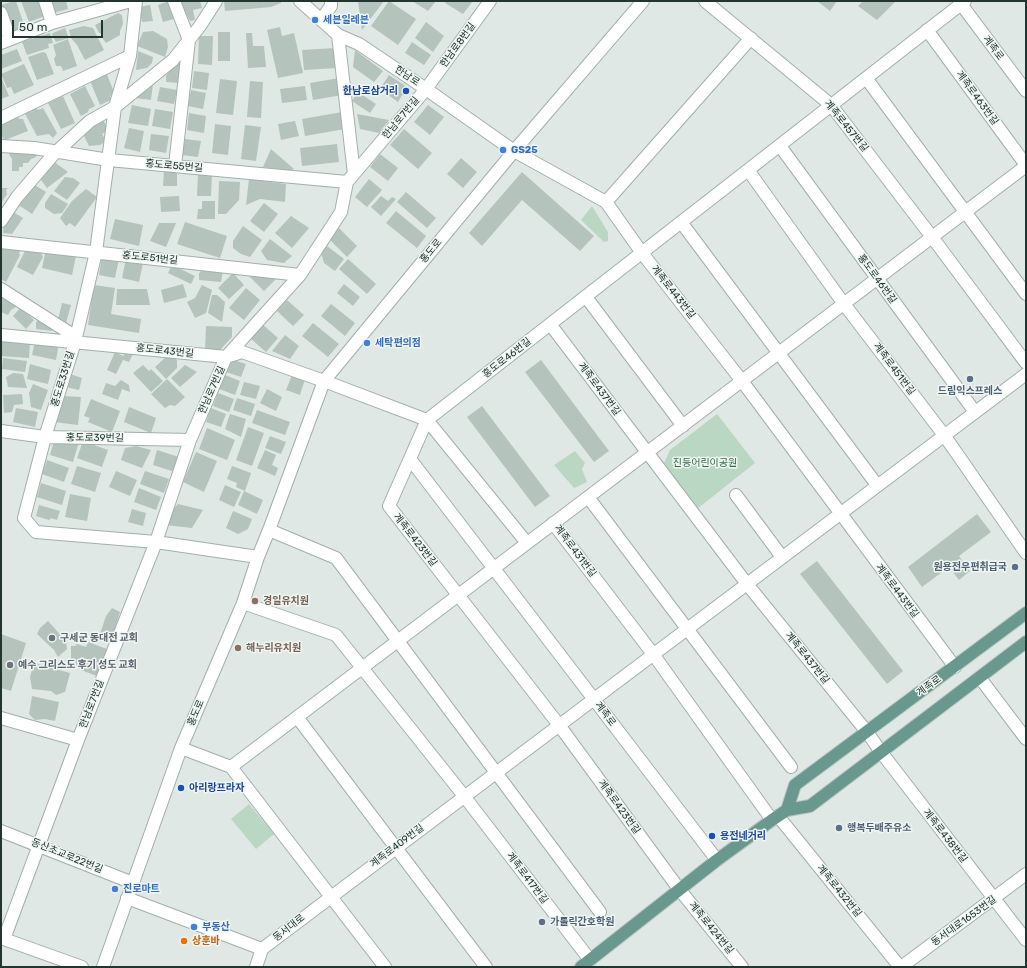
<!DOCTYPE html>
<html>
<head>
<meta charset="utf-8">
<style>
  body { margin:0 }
  #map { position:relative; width:1027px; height:968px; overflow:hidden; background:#dfe8e4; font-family:Rubik,sans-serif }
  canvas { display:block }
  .frame { position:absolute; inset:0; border:2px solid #223631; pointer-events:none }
  .scale { position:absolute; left:12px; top:20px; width:91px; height:18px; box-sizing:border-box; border:2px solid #223631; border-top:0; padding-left:5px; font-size:12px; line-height:14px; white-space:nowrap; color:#223631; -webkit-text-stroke:3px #eff6f2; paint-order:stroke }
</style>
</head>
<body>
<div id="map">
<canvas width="1027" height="968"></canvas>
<div class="frame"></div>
<div class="scale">50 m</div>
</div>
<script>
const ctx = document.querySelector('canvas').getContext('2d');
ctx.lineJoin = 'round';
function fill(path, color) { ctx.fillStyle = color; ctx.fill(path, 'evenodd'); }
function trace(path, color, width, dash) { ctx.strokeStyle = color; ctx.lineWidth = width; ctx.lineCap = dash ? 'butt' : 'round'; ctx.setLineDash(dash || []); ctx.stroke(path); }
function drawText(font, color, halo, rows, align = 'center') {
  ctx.font = font + ' Rubik,"Noto Sans KR",sans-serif'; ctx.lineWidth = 3; ctx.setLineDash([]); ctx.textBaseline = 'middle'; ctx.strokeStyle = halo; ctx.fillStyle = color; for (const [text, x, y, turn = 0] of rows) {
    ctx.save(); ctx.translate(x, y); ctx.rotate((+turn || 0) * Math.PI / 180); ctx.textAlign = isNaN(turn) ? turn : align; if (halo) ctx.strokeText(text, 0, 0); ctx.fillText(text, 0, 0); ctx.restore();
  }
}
const green = new Path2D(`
  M592,206L608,232V241L604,242L581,220Z
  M717,414L755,463L697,509L663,465L670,450Z
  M575,451L585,463L582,469L587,482L574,488L554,465Z
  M249,804L274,834L256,849L231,819Z`);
const building = new Path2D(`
  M14,1H16L25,28L10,33L1,5Z
  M21,1H40L45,16L29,22Z
  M50,1H66L68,9L53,13Z
  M169,1L177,18L163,22L158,5Z
  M181,1H200L202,8L193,10L195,20L190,21L180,3Z
  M224,1H281V3L271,7L225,11Z
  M358,1H384L362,30Z
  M389,1L416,19L398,45L371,26Z
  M412,1H436L428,11Z
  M446,1H473L463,14L445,3Z
  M817,1H837L830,11Z
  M863,1H896L877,20L858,6Z
  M150,5L153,21L142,22L139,7Z
  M118,13L122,15L123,24L120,31V35L106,43L103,39V34L99,33L95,25Z
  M426,22L444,36L433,52L415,38Z
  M84,26L93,28L104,50L85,60L77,45L71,38L69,30Z
  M280,27L282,36L294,33L303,73L278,78L267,30Z
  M65,28L69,38L56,42L52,35L53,33Z
  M153,31L167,39L168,47L165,57L137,46L143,32Z
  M218,32H230V61H218Z
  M50,33L53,43L48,44L49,48L27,55L22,42Z
  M246,33H252L253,46H264L266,67L248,68Z
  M199,36H213L212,65L198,64Z
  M68,39L77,66L63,71L61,66H56L54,59L56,55L53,45Z
  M412,42L431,55L424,65L405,53Z
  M335,48L337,68L304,70L302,50Z
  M17,49L22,61L1,69V55Z
  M355,50L383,71L374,82L353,67Z
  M138,51L153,57L152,63L147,68L136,70Z
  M43,52L46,53L54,74L37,80L28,57Z
  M177,59L182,60L180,83L166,82V76Z
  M24,64L34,85L14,94L11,87L7,88L1,74Z
  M194,71L209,73L207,90L192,88Z
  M106,72L114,92L110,96L111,100L100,105L90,81Z
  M389,75L407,87L398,102L380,89Z
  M1,77L9,96L1,99Z
  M339,78L342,95L313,100L310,83Z
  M220,79L237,81L233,115L216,113Z
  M250,81L263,82L261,118L247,117Z
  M153,84L151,100L135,98Z
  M85,86L95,106L89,109L88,112L81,116L70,94Z
  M305,86L307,100L282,103L280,89Z
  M160,87L177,90L174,104L157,101Z
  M191,90L206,93L203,109L188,106Z
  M358,92L376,104L370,113L352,101Z
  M63,96L75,123L61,129L48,103Z
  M132,105L151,109L148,126L128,123Z
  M428,105L444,117L430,135L414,122Z
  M35,106L38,110L43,108L57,133L53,138L49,134L37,136L24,112Z
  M155,109L173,112L170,129L152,126Z
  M342,112L345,129L305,136L302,119Z
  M189,113L206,116L204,133L187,130Z
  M17,114L19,119H23L28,131L5,140L1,136V121Z
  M357,114L389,120L379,133L360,129Z
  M103,120L109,130L102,134L106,141L100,145L89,146L82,132Z
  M295,121L299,136L281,140L278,124Z
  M215,124L231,126L228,155L212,153Z
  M245,125L261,127L256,161L241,159Z
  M129,128L144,131L140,152L124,148Z
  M404,129L432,153L418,169L390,145Z
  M151,134L169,136L166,153L149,150Z
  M185,139L201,141L198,157L182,155Z
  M337,144L339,162L302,166L300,148Z
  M12,149L39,152L36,157L31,159L28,163H23V167H19V171H12V159L9,154Z
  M271,149L294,169L289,171L263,167Z
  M380,154L398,168L388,181L370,167Z
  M461,158L477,172L463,188L447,174Z
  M53,161L68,172L47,188L41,180L44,169Z
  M164,171H177V186H163Z
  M522,172L594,236L580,251L522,200L482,246L469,233Z
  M198,173L212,174L211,196H197Z
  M65,177L73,178L80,183L67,200L54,191Z
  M249,179L286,184L285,202L260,199L246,205Z
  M369,179L382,190L367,207L355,197Z
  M219,181L240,182L239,200L226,214H218Z
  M33,184L46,192L32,214L17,204Z
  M1,188H8L6,190L7,194L1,203Z
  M86,189L97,197L75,227L70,223L66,226L60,218L72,201Z
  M406,192L436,218L427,228L397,202Z
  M51,194L68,204L62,213L54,214L45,208V203Z
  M179,196L180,211L161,212L160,197Z
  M381,196L388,201L392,197L396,199L381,216L371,207Z
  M202,201H215V219H197L198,209H202Z
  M264,203L278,214L264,232L250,221Z
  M10,210L23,218L12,234L3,233L4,219Z
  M396,211L426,236L417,248L386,223Z
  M291,216L309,228L292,248L275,233Z
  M115,219L143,225L139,246L110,239Z
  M185,222L227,236L220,258L177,244Z
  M159,223H176L166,247L150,241Z
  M243,226L262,240L250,257L241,254L233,248V241Z
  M339,228L357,246L347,257L329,239Z
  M270,239L292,256L284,263L267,260L261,251Z
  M1,245L9,246L20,251L19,253L20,255L6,282L1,279Z
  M327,246L344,259L335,271L324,263L321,253Z
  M26,249L42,251L41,253L43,257L33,275L17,267Z
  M46,249L76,256L72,275L42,268Z
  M102,256L119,259L115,278L99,275Z
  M126,259L143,263L139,282L122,278Z
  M348,259L376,284L367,294L339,269Z
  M172,265L195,276L191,284L168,273Z
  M205,268L223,270L221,282L199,280V273Z
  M233,273L244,285L229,299L218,288Z
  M262,275L277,278L264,291L249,276Z
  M183,284L187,297L164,303L161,290Z
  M344,284L360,297L353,306L337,293Z
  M94,285L115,288L111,314L141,319L139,333L88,325Z
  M202,285L212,290L206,313L195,318L187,302L195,298Z
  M246,288L260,300L244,320L229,308Z
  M117,289H147L150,305H116Z
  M1,295L19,305L11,310L8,315L1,312Z
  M212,295H217L225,302L222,322L208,313Z
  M287,300L304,315L293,326L277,311Z
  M62,303L71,305L66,323L58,320Z
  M331,304L355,323L345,336L321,316Z
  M21,307L34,320L26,329L13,316Z
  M42,318L51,323L52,331L36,329V322Z
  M313,323L339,344L328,357L302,336Z
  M262,324L278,338L266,352L250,338Z
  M206,326L232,327V337L219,351L205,350Z
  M285,335L299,346L290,359L272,351Z
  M2,339L30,342L29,358L1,356Z
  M35,341L57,345L58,349L56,360L32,355Z
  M127,351L133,354L129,362L123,360L116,374L107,370L115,352L123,356Z
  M168,355L177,360V368L166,379L155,367Z
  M3,358L27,361L25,372L2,369Z
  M230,359L246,364L241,377L226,372Z
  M541,360L609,451L594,462L525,372Z
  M30,364L51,370L48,384L27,379Z
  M143,365L149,371L151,369L163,381L151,392L133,373Z
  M185,365L197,372L180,387L171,378Z
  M13,373L23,374L27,388L8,387L6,377Z
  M70,374L82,378L79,390L66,387Z
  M225,375L240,381L235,395L219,389Z
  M292,375L305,379L300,395L286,390Z
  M167,379L185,397L175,406L170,405L165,408L151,394Z
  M121,380L129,385L130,392L122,389L118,400L102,394L106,383L115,386Z
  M244,382L260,386L256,399L240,395Z
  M33,384L48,390L41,410L31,407L29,393Z
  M267,389L282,397L276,411L260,403Z
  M218,393L234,399L229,412L213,406Z
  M22,394L23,404L14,405L12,412L4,413L3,395Z
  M63,396L81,397L78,425L54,422Z
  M237,398L255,404L251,416L233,410Z
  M91,399L120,411L112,432L88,422L90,418L84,416Z
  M482,406L550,496L535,507L467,417Z
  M129,407L156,418L151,433L124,422Z
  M16,408L38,412L35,427L13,422Z
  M211,408L226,414L221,427L206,422Z
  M257,410L290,422L285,435L252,423Z
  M230,414L246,419L241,437L225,429Z
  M248,427L264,433L252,466L236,460Z
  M207,428L235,440L227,460L199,449Z
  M270,436L286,442L281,454L265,448Z
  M54,441L79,442L73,462L50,455Z
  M83,441L108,450L102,467L77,458Z
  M136,446L151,450L142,468L121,460L125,448Z
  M157,450L179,457L175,472L153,465Z
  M265,450L276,455L272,465L278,468L275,476L257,468Z
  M196,452L217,461L204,492L183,482Z
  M47,460L69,468L64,482L42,474Z
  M77,466L101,473L95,492L71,484Z
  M232,466L251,473L245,491L236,487L237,483L227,479Z
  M116,471L137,480L130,496L109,487Z
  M145,471L169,479L164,493L140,484Z
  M41,483L66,491L62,505L37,497Z
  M225,485L241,492L234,507L219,500Z
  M139,488L161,497L156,510L134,502Z
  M244,491L263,500L257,514L238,505Z
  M70,494L91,498L87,521L65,517Z
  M178,504L203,510L192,528L165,525L169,514Z
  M39,505L60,511L57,520L51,518L49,520L36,516Z
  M132,509L146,513L143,526L128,522Z
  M233,511L252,519L248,529L238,534L226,528Z
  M977,514L991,532L959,556L970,571L959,580L949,567L922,587L908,567Z
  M817,561L903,671L887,684L800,574Z
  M112,608L120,612L110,645L99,637L106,616Z
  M48,621L66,641L67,649L58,657L54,650L37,634L40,628Z
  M1,634L26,643L11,691L1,688Z
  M88,642L107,649L97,676L81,670L71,660V646H75L77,644L86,647Z
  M34,663L70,673L65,692L56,695L51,691L32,689L30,677Z
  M32,696L59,702L55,721L45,719L35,720L29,714Z`);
const minor = new Path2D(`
  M45,1L52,23
  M136,1L130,56L115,107L96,252L75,342L45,437L24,518L36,532L156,542L258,557
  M174,1L189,40L175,166
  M300,1L338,35L359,44L426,89L514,151L606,202L642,253L742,381L955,667
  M705,1L831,105L932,237L1026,363
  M961,4L1026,91
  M1,13L10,39
  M321,20L331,6V1
  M927,30L1026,165
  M338,35L354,174
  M1,43L52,23L131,1
  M866,78L1026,294
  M1,118L130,56
  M1,146L34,148L109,160L347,182
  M780,146L975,412
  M748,170L844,304L944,435L1026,553
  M606,202L751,38
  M1,221L17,197L53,155L90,121L115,107L173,60L200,26L216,1
  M681,222L877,485
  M1,242L300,275
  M1,289L76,337
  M586,297L683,426
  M550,324L747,584L867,732L881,752L1026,940
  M1,335L226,357L242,352L324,381L427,420L527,543
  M1,431L45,437L190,440
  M410,459L717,860
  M736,495L782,557
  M588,497L791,767
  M553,523L653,654L772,820
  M269,530L336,558L600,912
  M243,603L336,635L464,796L590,960
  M980,678L1026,739
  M297,717L486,967
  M1,718L78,740
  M181,748L231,767L385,967
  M231,767L1026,166
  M778,816L900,967
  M1,831L133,883
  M127,898L262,949
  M1,938L82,967
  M4,939L78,740L156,542L190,440L226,357L300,275L341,212L347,182L426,89L490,1
  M103,967L181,748L243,603L258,557L269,530L324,381L514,151L643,1
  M256,967L262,949L1026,374
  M742,967L679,889L559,725L389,506L427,420L965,1
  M901,967L1026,874`);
const major = new Path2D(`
  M787,810L795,785L1026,613
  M581,967L717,860L772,820L787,810L810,806L1026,642`);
const markers = [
  [315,20,4,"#3f7fe0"],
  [406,91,4,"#1a4fb4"],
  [503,150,4,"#3f7fe0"],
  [367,343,4,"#3f7fe0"],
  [970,379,4,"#5c6f8a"],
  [1015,567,4,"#5c6f8a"],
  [255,601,4,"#8d6e63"],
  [52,638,4,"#6b7280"],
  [238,648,4,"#8d6e63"],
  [10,665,4,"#6b7280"],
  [181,788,4,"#1a4fb4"],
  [839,828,4,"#5c6f8a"],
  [712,836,4,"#1a4fb4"],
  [115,889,4,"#3f7fe0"],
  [542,922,4,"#5c6f8a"],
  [194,927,4,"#3f7fe0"],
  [184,941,4,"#e8710a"]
];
const shopNames = [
  ["세븐일레븐",323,20],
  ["GS25",511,150],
  ["세탁편의점",375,343],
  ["진로마트",123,889],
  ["부동산",202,927]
];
const streetNames = [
  ["한남로8번길",458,45,-54],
  ["계족로",993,48,53],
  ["한남로",407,76,34],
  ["계족로463번길",977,98,54],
  ["한남로7번길",401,118,-50],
  ["계족로457번길",846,126,51],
  ["홍도로55번길",174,166,5],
  ["홍도로",431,251,-50],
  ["홍도로51번길",150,258,6],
  ["홍도로46번길",877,279,54],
  ["계족로443번길",673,292,52],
  ["홍도로43번길",165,351,6],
  ["홍도로46번길",507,358,-38],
  ["계족로451번길",894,369,53],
  ["홍도로33번길",63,379,-73],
  ["계족로437번길",599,389,53],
  ["한남로7번길",212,390,-66],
  ["홍도로39번길",95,438,1],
  ["계족로423번길",415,540,52],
  ["계족로431번길",575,551,53],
  ["계족로443번길",897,591,53],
  ["계족로437번길",807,658,51],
  ["계족로",929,686,-36],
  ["한남로7번길",92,704,-69],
  ["홍도로",196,713,-67],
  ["계족로",605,714,53],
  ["계족로423번길",619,807,54],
  ["계족로438번길",945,836,52],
  ["계족로409번길",397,846,-37],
  ["동산초교로22번길",67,856,22],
  ["계족로417번길",527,878,53],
  ["계족로432번길",839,891,51],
  ["동서대로1653번길",964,921,-36],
  ["동서대로",289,928,-38],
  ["계족로424번길",711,928,51]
];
const transitNames = [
  ["한남로삼거리",398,91,"right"],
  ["아리랑프라자",189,788],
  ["용전네거리",720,836]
];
const serviceNames = [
  ["드림익스프레스",970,391,"center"],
  ["원용전우편취급국",1007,567,"right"],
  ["행복두배주유소",847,828],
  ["가톨릭간호학원",550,922]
];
const parkNames = [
  ["진등어린이공원",705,463]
];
const educationNames = [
  ["경일유치원",263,601],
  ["해누리유치원",246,648]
];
const worshipNames = [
  ["구세군 동대전 교회",60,638],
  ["예수 그리스도 후기 성도 교회",18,665]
];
const foodNames = [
  ["상훈바",192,941]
];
fill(green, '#bad7c3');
fill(building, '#b5c3bd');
trace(minor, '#a3afab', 14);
trace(major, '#bdc3c1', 14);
trace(minor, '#fff', 12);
trace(major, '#69998e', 12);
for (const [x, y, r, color] of markers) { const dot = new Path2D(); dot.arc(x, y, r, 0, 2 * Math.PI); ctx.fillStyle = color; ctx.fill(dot); trace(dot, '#eff6f2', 1.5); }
drawText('bold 10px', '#366cbe', '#eff6f2', shopNames, 'left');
drawText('10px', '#223631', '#eff6f2', streetNames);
drawText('bold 10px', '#164399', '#eff6f2', transitNames, 'left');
drawText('bold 10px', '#4e5e75', '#eff6f2', serviceNames, 'left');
drawText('10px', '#316848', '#eff6f2', parkNames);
drawText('bold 10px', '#785e54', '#eff6f2', educationNames, 'left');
drawText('bold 10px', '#5b616d', '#eff6f2', worshipNames, 'left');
drawText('bold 10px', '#c56008', '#eff6f2', foodNames, 'left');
</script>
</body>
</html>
